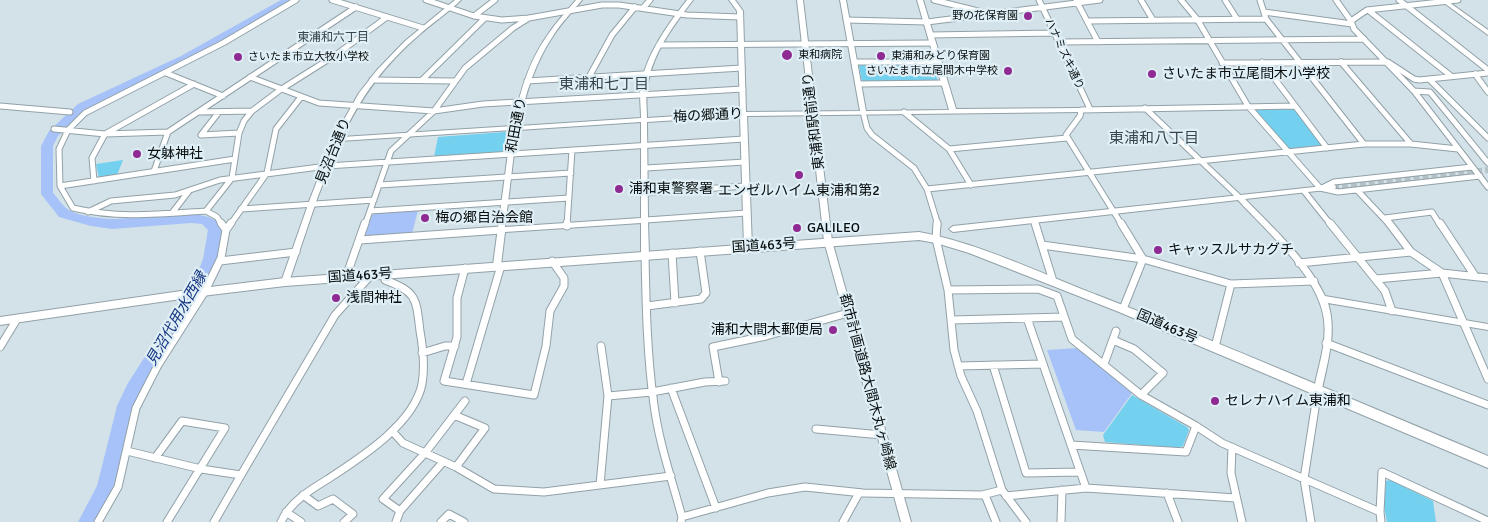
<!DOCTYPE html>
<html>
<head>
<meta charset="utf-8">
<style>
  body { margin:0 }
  canvas { display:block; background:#d2e2e8 }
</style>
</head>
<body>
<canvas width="1488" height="522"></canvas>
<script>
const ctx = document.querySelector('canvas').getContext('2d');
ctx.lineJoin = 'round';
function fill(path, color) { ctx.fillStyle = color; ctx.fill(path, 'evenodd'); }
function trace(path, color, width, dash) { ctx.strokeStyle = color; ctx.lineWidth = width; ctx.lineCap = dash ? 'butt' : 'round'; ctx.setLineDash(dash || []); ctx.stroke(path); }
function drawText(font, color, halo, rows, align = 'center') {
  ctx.font = font + ' Signika,"Noto Sans JP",sans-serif'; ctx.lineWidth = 4.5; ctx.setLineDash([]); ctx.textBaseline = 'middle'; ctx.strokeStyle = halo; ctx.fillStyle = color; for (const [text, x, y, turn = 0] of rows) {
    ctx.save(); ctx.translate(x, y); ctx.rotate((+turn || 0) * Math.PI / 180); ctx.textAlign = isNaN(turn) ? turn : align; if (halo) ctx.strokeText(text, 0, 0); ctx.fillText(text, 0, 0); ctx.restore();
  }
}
const green = new Path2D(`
  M933,63L938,82H862L859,66L861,64Z
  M1291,108L1295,109L1323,145L1322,147L1289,149L1255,110V109Z
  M505,132L509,134L506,152L434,157L438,137Z
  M123,160L117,175L99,178L96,164Z
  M1132,395L1187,427L1189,430L1183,446L1178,448L1105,442L1103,435Z
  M1390,480L1433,501L1436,522H1387L1384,507L1386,481Z`);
const water = new Path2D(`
  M418,210L412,234L365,236L372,215L376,213Z
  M1077,348L1132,393L1104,432L1076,430L1047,350Z`);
const river = new Path2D(`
  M281,0H293L189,60L86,110L58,136L53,146V193C58,198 63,207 69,210C77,216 104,219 114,219C135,219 219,201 222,231C223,246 215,265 209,279L140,392L131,411L114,488L96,522H78L97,486L117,406L128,383L196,277L203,259L208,230L202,224L191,223L112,229L91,226L59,217L41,194V146L49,131L78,104L181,56Z`);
const tertiaryTunnel = new Path2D(`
  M1333,187L1488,170`);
const minorFar1 = new Path2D(`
  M332,0L423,28
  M426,0L474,16L502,20L529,18L602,5H619L687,15L740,17
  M934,0L986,13
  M1039,0L1090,109
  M1076,0L1098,42
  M1141,0L1153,20
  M1181,0L1197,19L1248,106L1320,188L1338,192L1480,176
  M1225,0L1237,19
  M1260,0L1266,19L1364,144
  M1336,0L1351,21L1354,29L1414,91L1488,187
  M1399,0L1488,70
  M643,8L650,0
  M1368,10L1451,76
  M1264,12L1352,24
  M474,16L495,0
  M846,20L927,22L1100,0
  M1087,21L1266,19
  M1351,21L1367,10L1458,0
  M930,35L1054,33
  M1059,42L1364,39
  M660,45L933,43
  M855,62H938
  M1262,62L1327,148
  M1341,62L1411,144
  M1222,63L1388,62L1414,79L1419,80L1488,73
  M166,73L223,96
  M1475,74L1488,92
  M250,77L319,103L434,111L483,104L743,89
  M589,77L612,35L635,7
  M1429,79L1488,138
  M372,80L455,81
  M422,80L485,18
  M527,81L742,68
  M859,84L945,83
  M1414,91L1430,92L1488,163
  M0,106L70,112
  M1145,108L1240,198
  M199,112L252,111
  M219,112L201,135L239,133
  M863,112L867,128L872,135L914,168L927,189L938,225
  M904,112L949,149L971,185
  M54,129L105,134L168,132
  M949,149L1067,138
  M646,168L745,162
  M154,171L168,132L356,7
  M94,181L92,158L105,134L194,84
  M379,185L571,173
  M60,186L235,159
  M1322,188L1334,182L1472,167
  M927,189L1364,144H1411L1458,149
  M1357,190L1390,225
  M1304,191L1331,225
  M646,193L745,186
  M241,209L374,200
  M206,211L232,178L239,133L244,121L252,111L280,90L337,54L387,17
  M370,211L569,198
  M88,212L111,201L175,195L220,180L327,166L744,139
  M172,213L189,191
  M1385,218L1432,212L1440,225
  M646,220L746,213
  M1034,220L1035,225
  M222,225L217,217L206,211C161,214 118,219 73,208L60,186L59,149L68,130L85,113L223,43L296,0
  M230,225L267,173L276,129L301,97
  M365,225L391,151L434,111L465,68L513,28L529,18
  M567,225L572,150
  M1122,225L1066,135L1080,116L1081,110L1295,106`);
const minor = new Path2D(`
  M937,223L936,239L948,290L954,350L961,376L977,411L1002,490L1026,522
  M1035,223L1053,281
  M1121,223L1143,259L1123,309
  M1330,223L1385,291L1392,311
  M1389,223L1411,252L1442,273L1488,379
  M1440,223L1475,276
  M567,226V223
  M226,230L231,223
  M360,240L501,230
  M1042,245L1143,259L1231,284L1314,281
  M672,253L675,303
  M645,255C646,305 647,355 654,405C659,443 672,480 682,517L681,522
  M220,261L296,252
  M1299,263L1411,252
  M465,268L457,298V337L444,381L534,395L546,346L550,311L564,286V278L552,261
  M346,277L365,223
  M1376,279L1442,273L1488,278
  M948,290L1038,289L1057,296L1072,339L1141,395L1196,426
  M647,306L701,299L706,293L700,251
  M1027,318L1043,364
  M952,320L1064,317
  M1113,340L1134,349L1163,373L1141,395
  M1326,343L1488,405
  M0,347L17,319
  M1215,347L1231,284
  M422,353L445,346H455
  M1104,364L1116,331
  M993,365L1026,473L1080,472
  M958,366L1043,364L1071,445L1186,452L1196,426L1222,443L1380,512L1381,522
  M719,382L713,347L766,336L848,313
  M466,384L500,269L497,265
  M671,388L716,508
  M608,396L652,392L705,382L725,381
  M454,415L485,428L456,467
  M816,429L882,435
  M392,431L403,443L456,467L494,489L544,492L671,476
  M1071,445L1086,488
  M1232,447L1231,473L1242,522
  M127,451L201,469L241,475L214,522
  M155,458L182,421L225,428L167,522
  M241,475L335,315L371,275
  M600,485L608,396L601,346
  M1167,493L1178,522
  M303,495L318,506L333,499L353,514L344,522
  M985,495L996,522
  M1006,496L1086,488L1236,498
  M400,511L383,499L425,453L465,401
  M286,512L301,522
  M1380,512L1382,472L1488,521
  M682,517L768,493L805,487L863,493L982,495L1002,490
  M98,522L118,487L136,408L158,365L205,291L221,258L226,230L221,223
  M281,522C290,502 310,490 328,479C360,458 414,424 422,384C425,367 423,348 420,331C416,298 417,292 385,280V274
  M396,522L400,511L443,462
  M441,522L449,514L464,522
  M843,522L859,493
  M1061,522L1062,490
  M1311,522L1304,479L1318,389`);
const tertiary = new Path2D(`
  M455,0H461C448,13 432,23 419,35C385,64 361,96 342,137L513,126C519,94 529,60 549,33C557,21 567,11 576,0H582C572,12 561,23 553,36C535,63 525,94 519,126L641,118C641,107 639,94 641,83C648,52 668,24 687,0H693C674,25 654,51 648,82C645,93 647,107 647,118L740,112L737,11L729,0H735L743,11L746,112L860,111L840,0H846L866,111L949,110L917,0H923L956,109L1081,108L1084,110L1081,112L747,116L752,247L748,250L744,247L740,116L647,122L648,218L650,220L648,222L649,255L648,257H642L641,255V223L505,232L501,265L500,267H494L493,265L508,153L512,130L339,141L317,199L289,282L288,284H282L281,282L310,199L333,140V139L359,93L377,70L405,41ZM641,122V218L505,227L514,153L518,130Z
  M1440,0H1446L1488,30V35Z
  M1333,185H1335L1336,187L1335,189L1245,199C1274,229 1307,258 1325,296L1488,324V330L1328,303C1337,331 1328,361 1322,389L1321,392L1318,393L1315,392L1314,389C1318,367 1327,343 1324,320C1319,276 1267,232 1238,200L953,232L949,229L953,226Z
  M828,238L832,241L911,522H901L824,241Z`);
const secondary = new Path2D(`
  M797,0H803L832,241L828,244L824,241Z`);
const trunk = new Path2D(`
  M919,232C979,243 1040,273 1097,295C1228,346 1358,402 1488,456V468L1119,312L969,253L936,243L919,240L285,286L202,296L0,325V317L202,288L285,278Z`);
const markers = [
  [1028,16,5,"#8e2a91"],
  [787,55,6,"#8e2a91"],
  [881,56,5,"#8e2a91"],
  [238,57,5,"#8e2a91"],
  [1008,71,5,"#8e2a91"],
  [1152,74,5,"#8e2a91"],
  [137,154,5,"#8e2a91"],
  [799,175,5,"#8e2a91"],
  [619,189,5,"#8e2a91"],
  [425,218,5,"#8e2a91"],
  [797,228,5,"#8e2a91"],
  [1158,250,5,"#8e2a91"],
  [336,298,5,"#8e2a91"],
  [833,330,5,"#8e2a91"],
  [1215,401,5,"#8e2a91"]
];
const farPoinames = [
  ["野の花保育園",1018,16,"right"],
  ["東和病院",798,55],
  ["東浦和みどり保育園",891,56],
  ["さいたま市立大牧小学校",248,57],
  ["さいたま市立尾間木中学校",998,71,"right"]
];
const farStreetnames = [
  ["ハナミズキ通り",1064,54,65]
];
const farNeighbourhoodnames = [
  ["東浦和六丁目",333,38]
];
const poiNames = [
  ["さいたま市立尾間木小学校",1162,74],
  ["女躰神社",147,154],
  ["浦和東警察署",629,189],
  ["エンゼルハイム東浦和第2",799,191,"center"],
  ["梅の郷自治会館",435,218],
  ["GALILEO",807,228],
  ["キャッスルサカグチ",1168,250],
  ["浅間神社",346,298],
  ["浦和大間木郵便局",823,330,"right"],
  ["セレナハイム東浦和",1225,401]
];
const streetNames = [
  ["梅の郷通り",708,116,-3],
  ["東浦和駅前通り",814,121,-97],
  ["和田通り",517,125,-79],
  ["見沼台通り",334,151,-68],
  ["国道463号",764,246,-4],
  ["国道463号",360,276,-4],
  ["国道463号",1167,327,23],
  ["都市計画道路大間木丸ヶ崎線",867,382,75]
];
const neighbourhoodNames = [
  ["東浦和七丁目",604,85],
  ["東浦和八丁目",1154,139]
];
const waterNames = [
  ["見沼代用水西縁",177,319,-60]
];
fill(green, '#73d0ef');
fill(water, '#a6c2f8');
fill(river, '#a6c2f8');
trace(tertiaryTunnel, '#b4c2c7', 6, [6, 3]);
trace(minorFar1, '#92a1a7', 7);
trace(minor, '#92a1a7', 9);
trace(tertiary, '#92a1a7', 2);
trace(secondary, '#92a1a7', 2);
trace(trunk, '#92a1a7', 2);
trace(minorFar1, '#fff', 5);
trace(minor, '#fff', 7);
fill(tertiary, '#fff');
fill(secondary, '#fff');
fill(trunk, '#fff');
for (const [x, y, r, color] of markers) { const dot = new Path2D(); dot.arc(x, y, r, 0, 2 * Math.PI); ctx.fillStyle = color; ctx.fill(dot); trace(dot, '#dfeff5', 2); }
drawText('11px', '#070d0e', '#dfeff5', farPoinames, 'left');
drawText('11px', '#070d0e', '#dfeff5', farStreetnames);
drawText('12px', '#37454a', '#dfeff5', farNeighbourhoodnames);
drawText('14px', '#070d0e', '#dfeff5', poiNames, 'left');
drawText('14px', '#070d0e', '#dfeff5', streetNames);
drawText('15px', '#37454a', '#dfeff5', neighbourhoodNames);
drawText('italic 15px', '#153581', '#dfeff5', waterNames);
</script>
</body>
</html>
